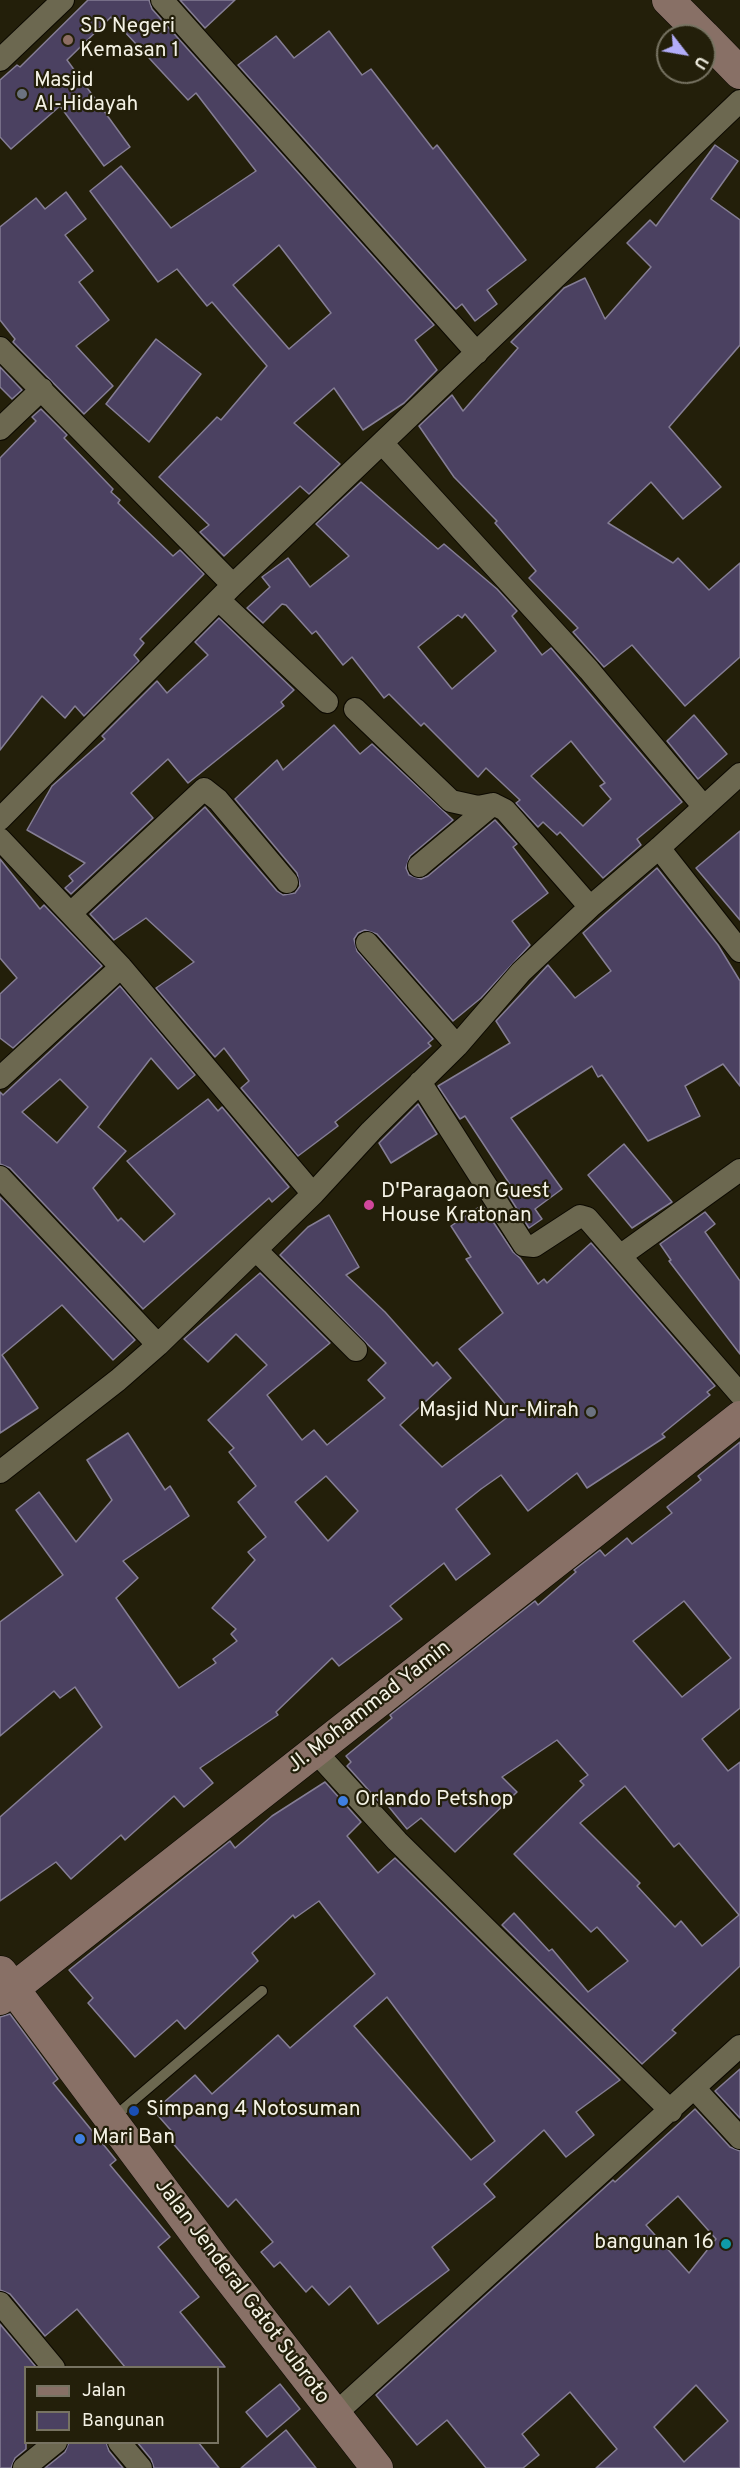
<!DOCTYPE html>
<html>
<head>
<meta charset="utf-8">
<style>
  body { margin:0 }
  #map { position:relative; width:740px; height:2468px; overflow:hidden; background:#231f0a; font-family:Overpass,sans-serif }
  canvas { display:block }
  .legend { position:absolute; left:24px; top:2366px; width:195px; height:78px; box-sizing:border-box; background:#231f0a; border:2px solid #777362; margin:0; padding:8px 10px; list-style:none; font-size:18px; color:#f4f2e5 }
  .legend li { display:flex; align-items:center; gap:12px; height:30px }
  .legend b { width:30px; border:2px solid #777362 }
  .north { position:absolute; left:656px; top:24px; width:60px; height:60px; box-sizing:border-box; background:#231f0a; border:2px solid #777362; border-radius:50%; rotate:121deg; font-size:16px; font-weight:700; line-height:24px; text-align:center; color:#f4f2e5 }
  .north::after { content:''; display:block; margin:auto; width:21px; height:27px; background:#b2adf9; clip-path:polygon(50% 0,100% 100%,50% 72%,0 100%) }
</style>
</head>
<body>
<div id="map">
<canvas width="740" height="2468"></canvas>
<ul class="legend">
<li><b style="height:8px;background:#887066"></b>Jalan</li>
<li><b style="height:16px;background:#4b4161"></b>Bangunan</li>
</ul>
<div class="north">U</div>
</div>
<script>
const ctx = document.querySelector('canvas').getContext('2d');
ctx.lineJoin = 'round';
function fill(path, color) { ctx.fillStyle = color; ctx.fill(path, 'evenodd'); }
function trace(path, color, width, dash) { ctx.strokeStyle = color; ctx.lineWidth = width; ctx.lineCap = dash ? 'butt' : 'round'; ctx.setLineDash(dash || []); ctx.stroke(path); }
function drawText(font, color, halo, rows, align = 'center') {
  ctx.font = font + ' Overpass,sans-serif'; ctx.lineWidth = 4.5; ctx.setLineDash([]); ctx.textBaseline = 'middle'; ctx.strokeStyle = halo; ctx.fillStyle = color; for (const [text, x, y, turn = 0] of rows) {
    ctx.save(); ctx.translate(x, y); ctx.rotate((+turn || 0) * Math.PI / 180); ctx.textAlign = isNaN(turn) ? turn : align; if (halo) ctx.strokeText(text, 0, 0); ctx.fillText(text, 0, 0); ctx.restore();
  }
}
const building = new Path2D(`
  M88,0H149L152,9L434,325L415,340L437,370L404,403L363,430L334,388L294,423L340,464L309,494L300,486L224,556L200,532L209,525L159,477L217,417L221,420L267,366L212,302L207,306L177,269L158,282L90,191L121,166L171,228L256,171L196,93L188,100L111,17L67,60L130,147L104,166L60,106L11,149L0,137V80L17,65L20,67ZM279,245L331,313L289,349L233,285Z
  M180,0H235L205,28Z
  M329,31L362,75L371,69L433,149L437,145L526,260L487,290L497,304L475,321L462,304L456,309L238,65L276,36L294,58Z
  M715,145L738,161L711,199L740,220V345L669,427L721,487L683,519L651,482L608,523L673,563L678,558L709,590L740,563V657L685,706L632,645L604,667L573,632L578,628L529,578L536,571L495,523L497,521L454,477L419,426L452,395L463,411L518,348L511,342L564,288L585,278L605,319L651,267L627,243L650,220L656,226Z
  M66,192L86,219L65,235L93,271L79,282L109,320L76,346L113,386L84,414L13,342L15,339L0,320V227L36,198L45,209Z
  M156,339L201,374L149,442L106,404Z
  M0,367L22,390L12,399L0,387Z
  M41,409L67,435L64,438L113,489L111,492L120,500L118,503L173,556L180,550L204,574L140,639L144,643L134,655L139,661L84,716L75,706L65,718L42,696L0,750V458L36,421L32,417Z
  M361,482L438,549L444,544L497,589L517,611L512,616L542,655L551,648L682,802L637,839L641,845L603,878L560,832L557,835L543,822L538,827L516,803L520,800L486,768L478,777L424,723L421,726L389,694L384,698L352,657L343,665L316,631L312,634L286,605L282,604L263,623L247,608L270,587L262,577L288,558L310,587L349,556L316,524ZM465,614L496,651L452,689L418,647L458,615L462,618ZM571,741L605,783L600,786L611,799L583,826L531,776Z
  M219,618L294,690L281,702L284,706L188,783L168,759L131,793L153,818L71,894L65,888L73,881L69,876L85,863L27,830L52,786L105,739L102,736L157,681L167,693L208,655L195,642Z
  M694,715L727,754L698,779L667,741Z
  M334,725L360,754L372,744L453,820L410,856L406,868L409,875L421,879L428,876L495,820L517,844L513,847L548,893L512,921L530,945L481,998L453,1021L377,934L365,930L358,933L354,939L357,951L433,1039L428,1043L431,1046L335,1122L338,1126L298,1156L241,1088L249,1081L224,1048L215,1057L156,988L194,962L146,918L114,940L90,914L205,807L277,891L283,895L295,893L300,886L297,873L235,799L277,760L283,770Z
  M740,831V920L696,868Z
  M0,859L40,909L44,905L102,966L13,1048L0,1038V994L17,978L0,958Z
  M657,868L718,945L740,981V1086L723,1064L685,1086L700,1116L648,1141L602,1075L598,1077L592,1066L511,1118L562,1189L535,1209L542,1219L529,1228L505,1190L511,1186L465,1116L460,1119L438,1086L510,1043L496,1021L548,965L575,998L611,971L583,933Z
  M120,986L195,1075L178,1089L151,1058L98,1127L126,1151L93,1188L118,1221L121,1218L144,1242L175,1214L127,1161L208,1099L218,1111L222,1107L289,1187L272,1202L269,1198L143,1309L10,1168L0,1164V1092L3,1095ZM60,1079L88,1107L57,1143L22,1112Z
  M418,1104L437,1134L391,1163L379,1143Z
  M624,1144L672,1202L632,1228L588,1175Z
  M0,1197L135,1340L113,1360L62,1305L2,1355L38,1408L0,1433Z
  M482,1205L513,1252L520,1258L538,1284L544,1279L547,1283L591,1243L715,1386L707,1392L710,1395L662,1434L665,1437L587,1488L577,1473L528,1511L501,1475L481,1489L456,1509L490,1554L456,1580L444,1563L390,1606L402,1619L339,1666L332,1658L276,1712L278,1715L200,1768L213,1783L184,1807L174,1796L125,1840L121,1835L71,1879L56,1862L0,1901V1817L102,1727L75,1687L60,1698L54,1691L0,1736V1622L63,1575L16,1510L39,1492L76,1542L112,1500L87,1460L128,1433L165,1490L170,1486L189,1516L123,1561L138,1578L116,1598L179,1688L216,1663L213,1659L237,1641L231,1634L236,1629L212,1608L255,1560L248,1552L266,1537L238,1502L256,1486L229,1452L234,1448L208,1420L267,1365L236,1334L208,1362L184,1339L260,1273L330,1343L267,1395L302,1440L314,1430L327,1445L385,1398L368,1380L386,1363L280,1255L308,1227L329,1215L359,1267L346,1275L385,1312L433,1366L437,1362L451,1378L400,1425L442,1467L513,1413L459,1349L503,1313L466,1259L471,1257L451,1226ZM326,1476L358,1511L328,1541L295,1502Z
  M705,1212L715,1224L705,1232L740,1281V1354L669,1261L671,1260L660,1244Z
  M740,1442V1708L702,1739L728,1771L740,1762V1966L672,2030L676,2033L642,2064L502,1925L514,1913L549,1951L552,1949L588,1992L628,1961L597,1927L591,1932L514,1854L584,1785L580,1781L588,1775L557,1740L502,1777L517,1792L455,1852L421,1818L407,1829L384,1801L381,1804L347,1766L351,1762L346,1756L392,1718L390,1715L535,1601L538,1605L576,1572L574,1570L600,1550L605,1556L627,1538L632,1544L672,1513L667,1507L701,1480L698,1476ZM684,1601L731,1658L682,1697L633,1641ZM625,1786L674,1847L679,1843L739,1915L702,1946L681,1921L675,1927L637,1886L640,1883L580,1823Z
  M325,1782L361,1822L347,1836L378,1873L395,1858L620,2080L576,2112L594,2135L566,2157L544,2130L484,2184L495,2197L432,2247L449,2270L378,2324L350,2286L329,2305L312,2286L306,2292L280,2262L274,2267L261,2252L273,2242L236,2199L228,2207L170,2140L175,2135L154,2111L195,2075L212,2094L278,2035L290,2048L375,1974L319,1901L295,1918L293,1915L252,1953L258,1961L185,2029L177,2020L135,2057L88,2003L93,1998L69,1970L230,1841L235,1848L272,1816ZM387,1997L495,2141L471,2160L354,2026Z
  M10,2014L58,2079L53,2083L116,2160L110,2165L170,2237L158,2247L199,2297L180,2312L225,2367H125L77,2309L45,2336L10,2294L0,2290V2017Z
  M740,2069V2118L715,2091Z
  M695,2109L730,2147L740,2151V2468H596L617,2449L570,2392L522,2434L539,2455L523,2468H486L447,2420L417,2445L376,2395L613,2180L615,2182ZM678,2196L716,2239L689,2273L646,2225ZM696,2385L728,2421L684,2462L654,2427Z
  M0,2324L36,2367H26V2449L15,2458L11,2468H0Z
  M280,2384L300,2409L267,2437L246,2412Z
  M286,2430L316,2468H241Z
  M69,2442H106L109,2451L123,2468H45L65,2452Z
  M137,2442H198L219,2468H154L151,2459Z`);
const lane = new Path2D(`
  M113,2118L262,1991`);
const street = new Path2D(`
  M162,0L477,353
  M0,60L63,0
  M0,348L233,585
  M0,429L42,389
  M383,444L589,670L704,807
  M219,600L327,702
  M355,709L451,801L478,807L493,804L505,810L590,907
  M0,819L233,585L740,101
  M0,839L121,967L313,1194
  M659,848L740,951
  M419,866L493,804
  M71,913L204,789L218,800L287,882
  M367,943L457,1046
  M0,1078L121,967
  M420,1082L524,1245L534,1246L580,1216L587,1218L740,1394
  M0,1177L158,1345
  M257,1251L356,1350
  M620,1256L740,1170
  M0,1472L118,1380L158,1345L313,1194L371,1131L457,1046L521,972L590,907L659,848L740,774
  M315,1751L397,1841L671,2111
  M695,2089L740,2138
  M0,2303L54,2368
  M335,2414L740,2046
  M119,2442L141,2468
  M24,2468L56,2442`);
const secondary = new Path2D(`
  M668,0L704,36
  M704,36L740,73
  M1,1972L216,2261L377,2468
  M0,1999L740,1417`);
const markers = [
  [68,40,6,"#8d6e63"],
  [22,94,6,"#6b7280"],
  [369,1205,6,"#d1479c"],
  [591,1412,6,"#6b7280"],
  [343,1801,6,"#3f7fe0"],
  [134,2111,6,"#1a4fb4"],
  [80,2139,6,"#3f7fe0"],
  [726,2244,6,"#0f9aa8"]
];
const poiNames = [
  ["SD Negeri",80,28],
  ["Kemasan 1",80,52],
  ["Masjid",34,82],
  ["Al-Hidayah",34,106],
  ["D'Paragaon Guest",381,1193],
  ["House Kratonan",381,1217],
  ["Masjid Nur-Mirah",579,1412,"right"],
  ["Orlando Petshop",355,1801],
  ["Simpang 4 Notosuman",146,2111],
  ["Mari Ban",92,2139],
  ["bangunan 16",714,2244,"right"]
];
const streetNames = [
  ["Jl. Mohammad Yamin",370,1708,-38],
  ["Jalan Jenderal Gatot Subroto",241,2292,53]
];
fill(building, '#4b4161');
trace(building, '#857e95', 1.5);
trace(lane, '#0c0900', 12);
trace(street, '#0c0900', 24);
trace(secondary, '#0c0900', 33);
trace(lane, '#6c6850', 10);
trace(street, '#6c6850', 22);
trace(secondary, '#887066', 32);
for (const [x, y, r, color] of markers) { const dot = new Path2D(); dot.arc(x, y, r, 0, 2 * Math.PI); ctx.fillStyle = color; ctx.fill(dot); trace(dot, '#231f0a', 2); }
drawText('21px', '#f4f2e5', '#231f0a', poiNames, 'left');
drawText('21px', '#f4f2e5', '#231f0a', streetNames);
</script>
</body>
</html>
